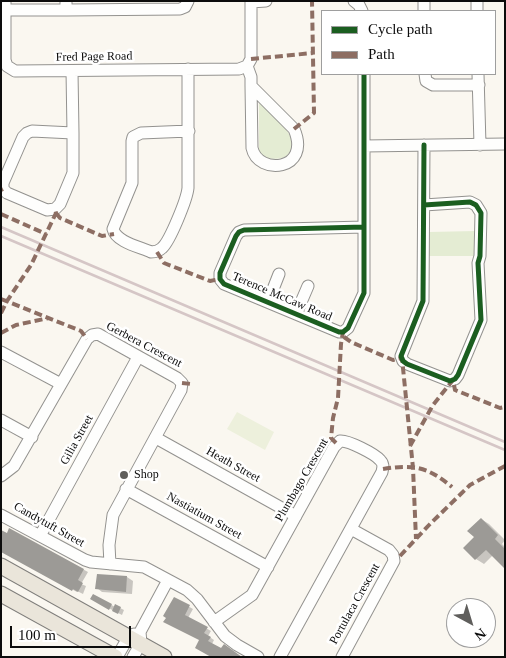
<!DOCTYPE html>
<html>
<head>
<meta charset="utf-8">
<style>
  body { margin:0 }
  #map { position:relative; width:506px; height:658px; overflow:hidden; background:#faf7f0; font-family:"Times New Roman",serif }
  canvas { display:block }
  .frame { position:absolute; inset:0; border:2px solid #0c0c0c; pointer-events:none }
  .legend { position:absolute; left:321px; top:10px; width:175px; height:65px; box-sizing:border-box; background:#fff; border:1px solid #9e9e9e; margin:0; padding:6px 9px; list-style:none; font-size:15px; color:#0c0c0c }
  .legend li { display:flex; align-items:center; gap:10px; height:25px }
  .legend b { width:25px; border:1px solid #9e9e9e }
  .north { position:absolute; left:446px; top:598px; width:50px; height:50px; box-sizing:border-box; background:#fff; border:1px solid #9e9e9e; border-radius:50%; rotate:141deg; font-size:14px; font-weight:700; line-height:20px; text-align:center; color:#0c0c0c }
  .north::after { content:''; display:block; margin:auto; width:18px; height:22px; background:#5f5e5c; clip-path:polygon(50% 0,100% 100%,50% 72%,0 100%) }
  .scale { position:absolute; left:10px; top:626px; width:121px; height:22px; box-sizing:border-box; border:2px solid #0c0c0c; border-top:0; padding-left:6px; font-size:15px; line-height:18px; white-space:nowrap; color:#0c0c0c; -webkit-text-stroke:4px #fff; paint-order:stroke }
</style>
</head>
<body>
<div id="map">
<canvas width="506" height="658"></canvas>
<div class="frame"></div>
<ul class="legend">
<li><b style="height:6px;background:#1b5e20"></b>Cycle path</li>
<li><b style="height:6px;background:#8d6e63"></b>Path</li>
</ul>
<div class="north">N</div>
<div class="scale">100 m</div>
</div>
<script>
const ctx = document.querySelector('canvas').getContext('2d');
ctx.lineJoin = 'round';
function fill(path, color) { ctx.fillStyle = color; ctx.fill(path, 'evenodd'); }
function trace(path, color, width, dash) { ctx.strokeStyle = color; ctx.lineWidth = width; ctx.lineCap = dash ? 'butt' : 'round'; ctx.setLineDash(dash || []); ctx.stroke(path); }
function drawText(font, color, halo, rows, align = 'center') {
  ctx.font = font + ' "Times New Roman",serif'; ctx.lineWidth = 5; ctx.setLineDash([]); ctx.textBaseline = 'middle'; ctx.strokeStyle = halo; ctx.fillStyle = color; for (const [text, x, y, turn = 0] of rows) {
    ctx.save(); ctx.translate(x, y); ctx.rotate((+turn || 0) * Math.PI / 180); ctx.textAlign = isNaN(turn) ? turn : align; if (halo) ctx.strokeText(text, 0, 0); ctx.fillText(text, 0, 0); ctx.restore();
  }
}
const green = new Path2D(`
  M259,103C265,107 270,112 274,117C285,127 302,144 285,157C276,160 265,160 259,152Z
  M475,231V256H429V232Z`);
const pitch = new Path2D(`
  M237,412L274,432L265,450L227,429Z`);
const shadow = new Path2D(`
  M481,519L489,524L505,540L502,544L505,547V567L493,555L484,564L476,559L465,548L475,537Z
  M10,530L88,572L81,584L86,586L83,594L77,591V592L1,551Z
  M127,577L133,581L132,594L102,592L97,588Z
  M94,595L115,607L116,606L124,610L122,615L91,599Z
  M174,598L193,609L188,618L211,631L208,636L214,640L212,644L237,655L201,640Z`);
const building = new Path2D(`
  M481,518L498,535L495,539L505,549V569L486,550L475,560L463,548L474,537L467,531Z
  M9,528L84,569L78,580L83,583L78,592L73,589L72,591L1,552V530L7,533Z
  M97,574L127,576L126,592L95,589Z
  M93,594L112,604L109,610L90,599Z
  M174,597L190,605L185,615L208,627L204,633L211,637L208,641L221,648L224,644L242,657H211L195,648L199,640L163,622L166,618L163,616Z
  M115,604L121,607L118,614L112,611Z`);
const minor = new Path2D(`
  M5,1V60L7,66L15,71L239,69L247,66
  M66,1V10L180,9L185,7L188,1
  M354,1L359,5L362,11
  M424,1V11
  M477,1V11
  M251,2L266,1
  M5,10H66
  M247,66L251,77V86L252,148C258,176 312,171 294,129L251,86
  M247,66L251,59V1
  M188,69V188C187,199 170,241 162,248C159,251 156,252 151,252C140,247 116,242 113,229L132,183V141L133,137L141,133L189,131
  M72,71L73,133
  M364,74V293L348,328L343,332H339L224,284L220,279V273L236,236L239,232L244,230L364,227
  M425,74L426,81L433,85H479
  M478,74L480,145
  M32,131L73,133V173L60,204L55,209L47,210L7,193L3,189V183L23,137L27,133Z
  M364,146L505,144
  M424,205L470,202L476,205L481,213L480,256L478,263L481,320L458,375L455,379L450,381L407,364L403,361L401,356L423,301L424,145
  M268,302L279,274
  M296,314L308,286
  M1,352L61,384
  M1,420L32,437
  M156,438L296,516
  M1,476L14,466L87,339L92,335L98,334L177,378L182,383L181,390L113,515L109,545L110,564
  M126,489L268,567
  M1,515L85,560L91,562L144,567L187,590L197,599L225,636L237,645L258,657
  M40,536L138,357
  M214,622L252,595L334,447L340,441C348,440 375,454 380,460C384,464 383,467 382,472L280,657
  M117,657L129,636L134,634
  M133,657L141,643L140,632L168,580
  M342,657L394,561L393,555L389,550L351,529`);
const major = new Path2D(`
  M1,566L164,657
  M1,594L115,657`);
const rail = new Path2D(`
  M1,227L505,442
  M1,236L505,450`);
const quiet = new Path2D(`
  M251,59L313,53
  M294,129L314,113L312,1
  M1,190L3,189
  M56,213L60,218L102,236L114,234
  M1,214L46,234
  M157,252L164,263L210,281L220,279
  M1,299L81,331L87,339
  M1,313L7,301L31,265L56,213L55,209
  M1,333L16,325L49,318
  M344,337L351,342L393,360L402,358L413,468L416,539
  M182,383L191,384
  M336,443L331,438L333,418L338,398L341,344L343,332
  M410,446L433,405L453,380L455,390L500,408L505,407
  M383,469C414,464 428,467 452,487
  M400,556L430,524L470,485L505,466`);
const cycleway = new Path2D(`
  M364,74V293L348,328L343,332H339L224,284L220,279V273L236,236L239,232L244,230L364,227
  M424,205L470,202L476,205L481,213L480,256L478,263L481,320L458,375L455,379L450,381L407,364L403,361L401,356L423,301L424,145`);
const markers = [
  [124,475,5,"#5f5e5c"]
];
const streetNames = [
  ["Fred Page Road",94,57,-1],
  ["Terence McCaw Road",282,297,23],
  ["Gerbera Crescent",144,345,28],
  ["Gilia Street",77,440,-61],
  ["Heath Street",233,465,29],
  ["Plumbago Crescent",302,480,-60],
  ["Nastiatium Street",204,516,29],
  ["Candytuft Street",49,525,29],
  ["Portulaca Crescent",355,604,-61]
];
const poiNames = [
  ["Shop",134,475]
];
fill(green, '#e4ecd3');
fill(pitch, '#edf0dc');
fill(shadow, '#0003');
fill(building, '#9c9a96');
trace(minor, '#93928f', 13);
trace(major, '#807f7c', 17);
trace(minor, '#fefefd', 11);
trace(major, '#eae5da', 15);
trace(rail, '#d5c6c6', 2.5);
trace(quiet, '#8d6e63', 4, [8, 4]);
trace(cycleway, '#1b5e20', 5);
for (const [x, y, r, color] of markers) { const dot = new Path2D(); dot.arc(x, y, r, 0, 2 * Math.PI); ctx.fillStyle = color; ctx.fill(dot); trace(dot, '#fff', 2); }
drawText('12px', '#0c0c0c', '#fff', streetNames);
drawText('12px', '#0c0c0c', '#fff', poiNames, 'left');
</script>
</body>
</html>
